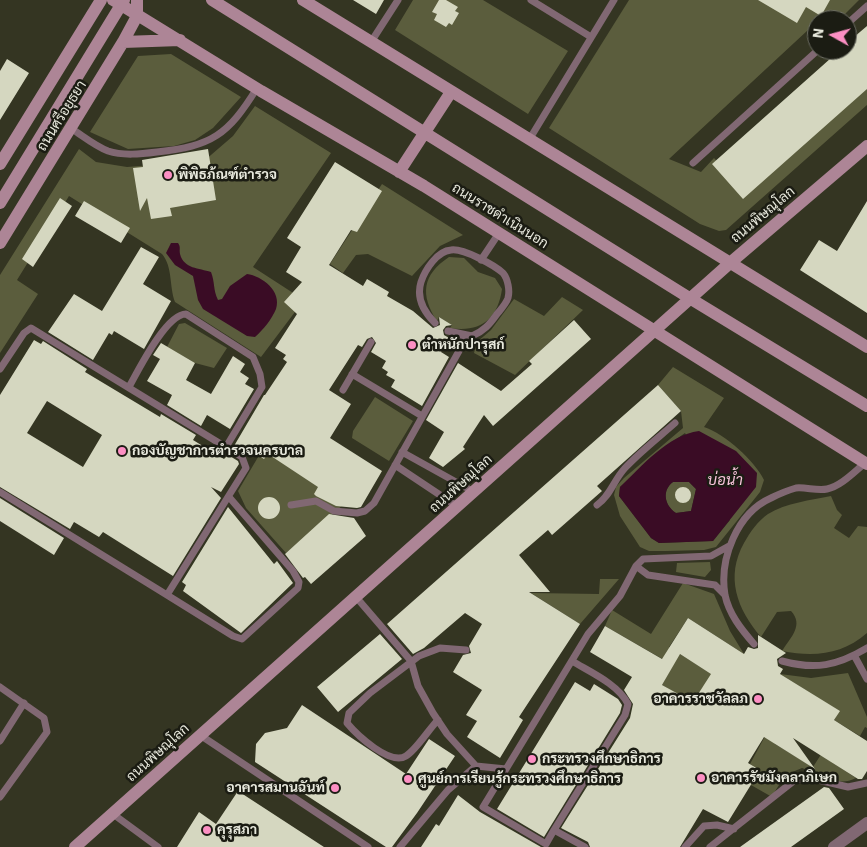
<!DOCTYPE html>
<html>
<head>
<meta charset="utf-8">
<style>
  body { margin:0 }
  #map { position:relative; width:867px; height:847px; overflow:hidden; background:#343522; font-family:"IBM Plex Sans",sans-serif }
  canvas { display:block }
  .north { position:absolute; left:807px; top:10px; width:50px; height:50px; box-sizing:border-box; background:#1b1c13; border:1px solid #6d6e64; border-radius:50%; rotate:277deg; font-size:14px; font-weight:700; line-height:20px; text-align:center; color:#e8e9dd }
  .north::after { content:''; display:block; margin:auto; width:18px; height:22px; background:#fc8fc3; clip-path:polygon(50% 0,100% 100%,50% 72%,0 100%) }
</style>
</head>
<body>
<div id="map">
<canvas width="867" height="847"></canvas>
<div class="north">N</div>
</div>
<script>
const ctx = document.querySelector('canvas').getContext('2d');
ctx.lineJoin = 'round';
function fill(path, color) { ctx.fillStyle = color; ctx.fill(path, 'evenodd'); }
function trace(path, color, width, dash) { ctx.strokeStyle = color; ctx.lineWidth = width; ctx.lineCap = dash ? 'butt' : 'round'; ctx.setLineDash(dash || []); ctx.stroke(path); }
function drawText(font, color, halo, rows, align = 'center') {
  ctx.font = font + ' "IBM Plex Sans",Sarabun,sans-serif'; ctx.lineWidth = 5; ctx.setLineDash([]); ctx.textBaseline = 'middle'; ctx.strokeStyle = halo; ctx.fillStyle = color; for (const [text, x, y, turn = 0] of rows) {
    ctx.save(); ctx.translate(x, y); ctx.rotate((+turn || 0) * Math.PI / 180); ctx.textAlign = isNaN(turn) ? turn : align; if (halo) ctx.strokeText(text, 0, 0); ctx.fillText(text, 0, 0); ctx.restore();
  }
}
const green = new Path2D(`
  M413,0H483L568,51L528,114L395,30Z
  M629,0H859L839,20H817V35L808,30L669,159L701,172L714,158L745,191L867,81V105L726,230L719,231L700,224L549,128Z
  M171,54L241,97L213,128L195,140L174,146L128,149L90,132L138,56Z
  M255,106L331,153L253,267L304,300L261,357L175,302C169,286 173,267 162,254L69,196L17,280L38,294L0,353V275L79,149L96,162L127,167L204,161L233,136Z
  M382,184L463,235L440,246L412,276L368,254L356,255L343,273L330,264Z
  M449,257L464,258L478,272L495,278L502,289C498,319 480,333 450,328L452,325L439,317L437,321C420,295 422,275 449,257Z
  M562,297L583,310L515,375L474,353L477,342L491,330L514,299L544,316Z
  M185,323L227,348L214,368L195,363L167,347L179,324Z
  M673,367L724,398L704,427C725,434 755,461 764,480L760,492L716,547L704,550L666,551H649L640,547L620,516L614,495L616,487L624,478L683,428L681,411L658,385ZM685,433L730,520L713,541L659,543L651,538L619,496L620,487L665,447Z
  M375,397L413,421L389,461L352,438L353,431Z
  M264,447L350,499L286,553L246,508L238,491Z
  M673,482H689L696,489L691,511L676,513C664,505 662,490 673,482Z
  M831,496L837,510L842,515L834,528L849,538L858,526L867,527V633C842,655 814,657 782,651C791,637 804,625 791,611L777,612L761,637C737,609 725,577 744,543C750,532 758,521 768,514C786,503 811,500 831,496Z
  M710,562L711,570L705,577L676,572L677,563Z
  M600,579H619L580,624L531,593L599,594Z
  M683,583L714,594L730,631L744,654L688,618L669,647L726,683L718,696L703,687L693,703L662,685L673,665L605,626L612,610L651,634Z
  M848,673L867,717V728L865,727L860,736L834,720L839,711L780,674L811,678Z
  M769,729L775,744L813,767L827,745L833,763L856,778C837,788 821,774 802,768C786,774 780,782 772,797L751,785L760,770L750,764Z`);
const water = new Path2D(`
  M171,243H178C181,247 179,249 180,254C184,269 199,268 211,272C215,282 213,290 218,300L222,299L230,286L247,274C262,276 282,291 276,309C272,319 263,330 255,337L247,336L203,309L198,300L193,276L175,265L166,253Z
  M699,431L736,451L757,473L756,487L713,541L659,543L651,538L619,496L620,487C642,466 668,435 699,431ZM673,482H689L696,489L691,511L676,513C664,505 662,490 673,482Z`);
const building = new Path2D(`
  M353,0H384L376,14Z
  M439,0H446L458,7L455,11L459,13L452,25L449,23L446,27L434,20L437,14L432,12Z
  M758,0H830L821,16L806,7L797,23Z
  M867,26V89L743,199L712,164L840,50H847V43Z
  M7,59L29,73L0,120V71Z
  M208,149L216,200L170,208L172,216L151,219L147,198L140,211L133,168L143,167L142,160Z
  M335,162L382,191L357,232L351,230L329,265L363,286L367,279L389,292L387,296L413,311L433,328L440,325L439,317L452,325L446,326L443,330L444,335L449,338L441,352L449,357L422,406L391,387L395,380L386,375L388,372L382,368L386,361L371,352L376,343L372,337L367,339L362,347L358,345L329,390L351,404L330,438L382,471L361,507L357,508L336,506L316,496L314,494L318,487L268,454L264,459L248,449L246,453L234,446L264,395H265L287,362L283,359L286,355L275,348L297,314L284,302L302,282L286,272L301,247L287,238Z
  M60,198L72,206L33,267L22,259Z
  M84,201L130,228L121,243L75,216Z
  M867,201V313L800,270L819,240L837,251Z
  M141,247L159,257L143,284L171,301L144,349L114,331L112,335L109,333L93,360L48,332L74,294L102,311Z
  M574,320L591,339L493,426L484,415L463,447L465,449L443,467L429,458L444,432L426,420L458,363L501,391L532,364L529,361Z
  M34,340L41,344L43,341L87,369L85,372L160,417L161,414L196,435L193,440L224,459L228,455L238,461L239,464L221,492L211,487L221,498L173,576L103,532L99,537L74,522L70,529L0,487V395ZM47,401L102,435L83,467L27,433Z
  M161,343L195,363L186,380L211,394L233,356L245,364L240,372L249,378L245,384L254,389L230,429L207,415L201,426L167,405L172,395L147,381L160,359L153,355Z
  M658,385L681,411L597,486L602,491L552,535L548,530L519,555L550,592H529L580,624L519,717L523,720L500,758L467,737L477,721L466,715L482,690L453,672L463,655L471,653L469,646L482,624L465,613L424,648L413,654L387,624Z
  M675 495a8 8 0 1 1 16 0a8 8 0 1 1-16 0Z
  M258 508a11 11 0 1 1 22 0a11 11 0 1 1-22 0Z
  M0,498L64,538L54,555L0,521Z
  M228,507L274,564L277,561L293,583L241,633L183,591L186,585L182,582Z
  M329,514L354,518L366,536L311,584L305,577L303,578L285,554Z
  M688,618L744,654L748,647L754,649L758,648V635L786,653L777,659L778,666L783,669L780,674L840,711L834,720L867,741V771L862,779H858L793,738L815,769L764,737L748,763L760,770L728,822L703,809L680,847H590L588,842L561,828L630,718L633,704L624,690L632,677L590,652L605,626L662,659ZM680,654L711,674L693,702L662,685Z
  M380,634L402,659L338,712L317,687Z
  M575,682L590,691L594,684L618,699L622,705L620,713L544,837L497,809Z
  M302,705L406,774L429,739L455,756L417,813L392,847H386L255,762L256,744L265,733L287,728Z
  M824,787L829,788L844,809L791,847H740Z
  M238,791L324,847H177L199,812L216,824Z
  M458,795L480,812L541,847H421L436,824L439,826Z`);
const service = new Path2D(`
  M531,0L591,37
  M847,24L867,6
  M371,42L398,0
  M72,129C83,136 95,146 108,151C123,156 141,154 157,152C212,146 228,135 257,88
  M529,140L614,0
  M693,163L818,50
  M481,260L499,233
  M435,323C424,312 416,298 421,282C425,270 437,251 451,250C463,248 494,265 503,273C508,279 510,291 508,298C506,304 501,309 497,314C490,324 484,331 472,336L448,331
  M0,369L24,333L31,328L242,457L246,468L167,595L0,492
  M352,374L422,416
  M129,387C138,371 166,314 186,314L253,357L260,374L262,387L226,447
  M343,390L371,342
  M402,452L474,492
  M395,465L458,507
  M291,505L316,501L334,511L357,513L365,511L374,503L459,351L464,336
  M597,505C611,495 613,481 625,468C640,452 658,438 675,423
  M167,595L233,636L242,639L298,588L299,582L293,571L229,497
  M725,595L715,585L648,575L636,566L643,559L711,556L729,546
  M356,597L411,661L418,686L433,713L447,734L476,766L506,769
  M754,644C741,629 729,614 725,595C719,559 737,513 771,498C779,494 789,490 796,488C806,487 817,491 827,489C841,486 854,472 865,463
  M854,655L867,679
  M782,661C815,670 837,666 867,648
  M0,687L44,718L47,732L0,797
  M438,720C429,729 416,750 406,756C390,766 357,735 347,723L349,713L370,693L419,656L440,648L466,650
  M200,735L368,847
  M0,741L24,703
  M113,814L158,847
  M554,830L625,715L628,704C618,684 590,672 572,661
  M400,847L448,790L476,766
  M585,847L554,830L546,844L483,807L588,634L620,596L636,566
  M685,847L704,826L717,825L734,829
  M710,847L795,780L810,778L848,787L867,783`);
const tertiary = new Path2D(`
  M834,847L867,823`);
const secondary = new Path2D(`
  M113,0L261,91L424,186L867,464
  M212,0L691,299L867,406
  M303,0L867,347
  M123,42L180,40
  M0,164L101,0
  M399,172L451,92
  M0,203L124,0
  M0,243L123,42L137,16V0
  M75,847L730,263L867,146`);
const markers = [
  [168,175,5,"#fc8fc3"],
  [412,345,5,"#fc8fc3"],
  [122,451,5,"#fc8fc3"],
  [758,699,5,"#fc8fc3"],
  [532,759,5,"#fc8fc3"],
  [701,778,5,"#fc8fc3"],
  [408,779,5,"#fc8fc3"],
  [335,788,5,"#fc8fc3"],
  [207,830,5,"#fc8fc3"]
];
const streetNames = [
  ["ถนนศรีอยุธยา",62,116,-58],
  ["ถนนพิษณุโลก",763,215,-40],
  ["ถนนราชดำเนินนอก",500,216,32],
  ["ถนนพิษณุโลก",461,484,-42],
  ["ถนนพิษณุโลก",158,753,-42]
];
const poiNames = [
  ["พิพิธภ้ณฑ์ตำรวจ",178,175],
  ["ตำหนักปารุสก์",422,345],
  ["กองบัญชาการตำรวจนครบาล",132,451],
  ["อาคารราชวัลลภ",748,699,"right"],
  ["กระทรวงศึกษาธิการ",542,759],
  ["อาคารรัชมังคลาภิเษก",711,778],
  ["ศูนย์การเรียนรู้กระทรวงศึกษาธิการ",418,779],
  ["อาคารสมานฉันท์",325,788,"right"],
  ["คุรุสภา",217,830]
];
const waterNames = [
  ["บ่อน้ำ",725,481]
];
fill(green, '#5b5d3d');
fill(water, '#3a0c25');
fill(building, '#d5d7c0');
trace(service, '#816873', 7);
trace(tertiary, '#816873', 12);
trace(secondary, '#ad8596', 12);
for (const [x, y, r, color] of markers) { const dot = new Path2D(); dot.arc(x, y, r, 0, 2 * Math.PI); ctx.fillStyle = color; ctx.fill(dot); trace(dot, '#1b1c13', 2); }
drawText('14px', '#e8e9dd', '#1b1c13', streetNames);
drawText('bold 14px', '#e8e9dd', '#1b1c13', poiNames, 'left');
drawText('italic 15px', '#f9c5dc', '#1b1c13', waterNames);
</script>
</body>
</html>
